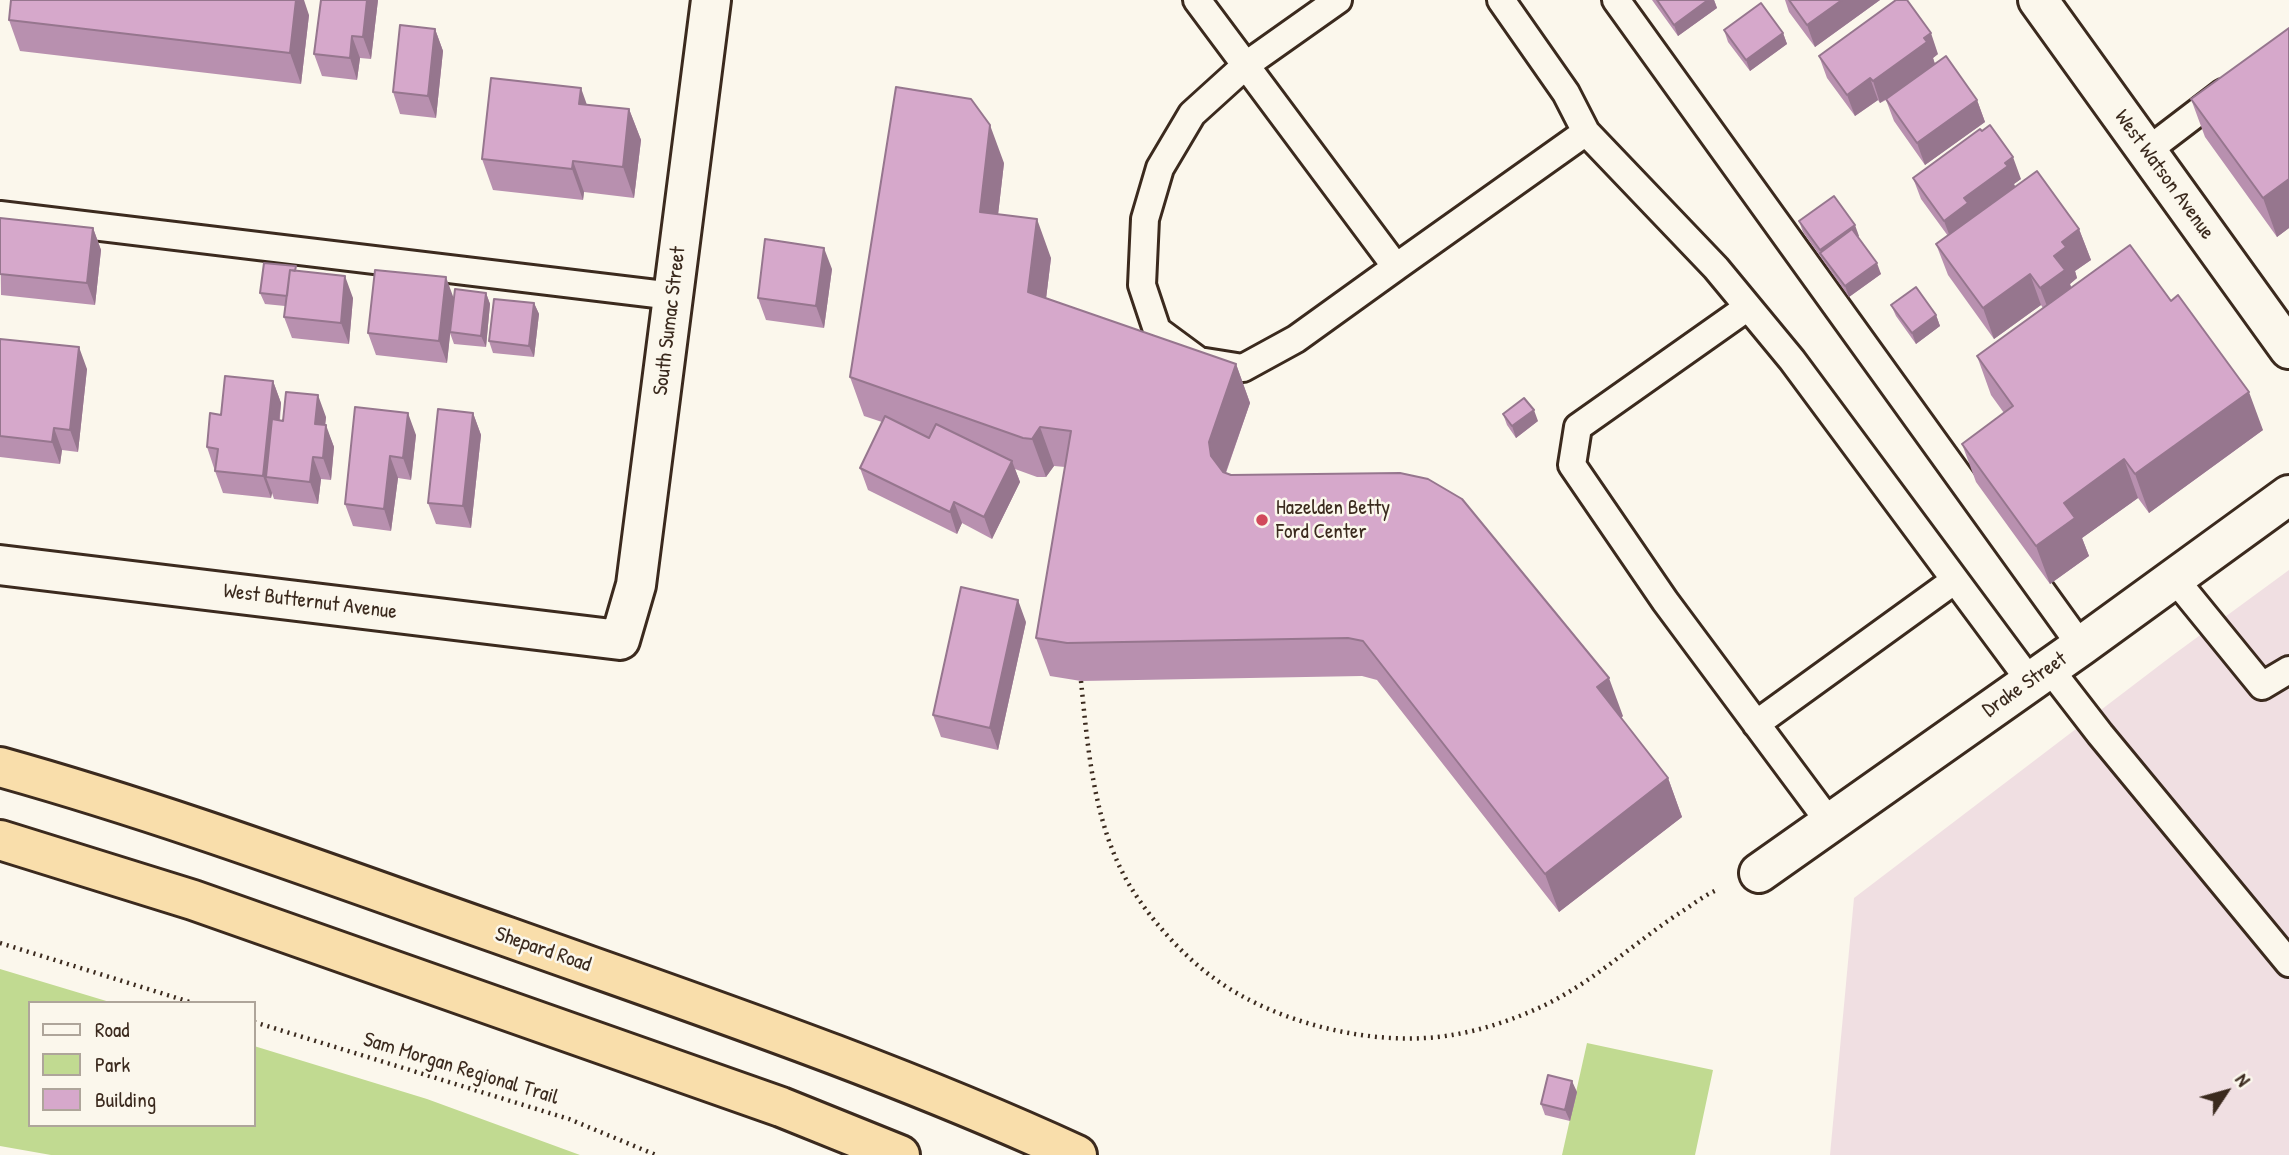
<!DOCTYPE html>
<html>
<head>
<meta charset="utf-8">
<style>
  body { margin:0 }
  #map { position:relative; width:2289px; height:1155px; overflow:hidden; background:#fbf7ec; font-family:"Patrick Hand",sans-serif }
  canvas { display:block }
  .legend { position:absolute; left:28px; top:1001px; width:228px; height:126px; box-sizing:border-box; background:#fbf7ec; border:2px solid #aea59a; margin:0; padding:9px 12px; list-style:none; font-size:21px; color:#3b2a1e }
  .legend li { display:flex; align-items:center; gap:14px; height:35px }
  .legend b { width:35px; border:2px solid #aea59a }
  .north { position:absolute; left:2191px; top:1057px; width:70px; height:70px; -webkit-text-stroke:5px #fbf7ec; paint-order:stroke; rotate:54deg; font-size:19px; font-weight:700; line-height:28px; text-align:center; color:#3b2a1e }
  .north::after { content:''; display:block; margin:auto; width:24px; height:32px; background:#3b2a1e; clip-path:polygon(50% 0,100% 100%,50% 72%,0 100%) }
</style>
</head>
<body>
<div id="map">
<canvas width="2289" height="1155"></canvas>
<ul class="legend">
<li><b style="height:9px;background:#fbf7ec"></b>Road</li>
<li><b style="height:19px;background:#c1da91"></b>Park</li>
<li><b style="height:19px;background:#d6a8cb"></b>Building</li>
</ul>
<div class="north">N</div>
</div>
<script>
const ctx = document.querySelector('canvas').getContext('2d');
ctx.lineJoin = 'round';
function fill(path, color) { ctx.fillStyle = color; ctx.fill(path, 'evenodd'); }
function trace(path, color, width, dash) { ctx.strokeStyle = color; ctx.lineWidth = width; ctx.lineCap = dash ? 'butt' : 'round'; ctx.setLineDash(dash || []); ctx.stroke(path); }
function drawText(font, color, halo, rows, align = 'center') {
  ctx.font = font + ' "Patrick Hand",sans-serif'; ctx.lineWidth = 5; ctx.setLineDash([]); ctx.textBaseline = 'middle'; ctx.strokeStyle = halo; ctx.fillStyle = color; for (const [text, x, y, turn = 0] of rows) {
    ctx.save(); ctx.translate(x, y); ctx.rotate((+turn || 0) * Math.PI / 180); ctx.textAlign = isNaN(turn) ? turn : align; if (halo) ctx.strokeText(text, 0, 0); ctx.fillText(text, 0, 0); ctx.restore();
  }
}
const built = new Path2D(`
  M2289,570V1155H1830L1854,898L2173,655Z`);
const green = new Path2D(`
  M0,969L113,1003H30V1125H254V1046L427,1099L580,1155H51L0,1146Z
  M1587,1043L1713,1070L1695,1155H1562Z`);
const path = new Path2D(`
  M1081,681C1088,750 1094,826 1130,886C1150,919 1183,956 1215,979C1277,1024 1377,1048 1452,1035C1483,1030 1515,1019 1543,1006C1593,982 1633,944 1678,914C1691,906 1704,895 1719,889
  M0,943L193,1003
  M254,1022L569,1119L656,1155`);
const service = new Path2D(`
  M1197,0L1396,267L1586,132L1716,268L1792,360L2030,681
  M1338,0L1246,65L1192,114L1160,168L1145,219L1142,285L1157,330L1199,361L1243,368L1296,339L1396,267
  M1501,0L1566,93L1586,132
  M1616,0L2081,646
  M2147,151L2223,93
  M0,215L673,296
  M1748,307L1578,427L1572,465L1665,601L1830,823
  M2174,578L2262,686L2289,670
  M2049,668L2100,734L2289,963
  M1756,724L1955,580`);
const minor = new Path2D(`
  M2038,0L2289,349
  M0,565L620,640L636,585L711,0
  M1759,873L2081,646L2289,495`);
const trunk = new Path2D(`
  M0,767C172,815 339,878 508,937C699,1005 892,1070 1077,1155
  M0,840L193,900L781,1107L900,1155`);
const wall = new Path2D(`
  M378,0L371,59L360,58L357,80L322,76L314,54Z
  M1652,0H1714L1717,8L1678,36Z
  M1785,0H1880L1815,47L1789,12Z
  M309,15L301,84L20,51L9,20Z
  M2289,28V228L2277,237L2205,137L2191,99Z
  M435,29L443,51L436,118L400,114L393,92Z
  M1724,30L1783,33L1787,44L1750,71L1728,42Z
  M1938,54L1933,58L1935,64L1977,100L1985,122L1925,165L1894,121L1886,100L1880,103L1878,100L1855,116L1827,78L1819,56Z
  M587,105L629,109L641,140L634,198L584,192L583,200L493,190L482,159Z
  M1004,163L998,214L1051,258L1046,299L1236,364L1250,403L1226,473L1623,716L1621,718L1668,778L1682,817L1559,912L1377,680L1362,676L1081,681L1050,676L1036,638L1065,467L1054,466L1046,477H1037L1015,469L1020,482L992,539L962,523L957,534L868,490L860,468L882,422L864,416L850,377Z
  M1913,178L2021,179L2014,184L2015,187L2079,229L2091,260L2075,271L2077,278L2070,284L2071,288L2263,430L2149,513L2138,498L2082,538L2089,556L2050,584L1976,482L1962,444L2004,413L1991,395L1977,356L2043,308L2041,305L1994,339L1948,275L1936,244L1948,236L1921,199Z
  M0,218L93,228L101,250L95,305L1,295Z
  M1799,221L1859,236L1858,237L1881,274L1849,297L1803,232Z
  M832,269L824,328L766,320L758,298Z
  M298,271L353,298L349,344L292,338L284,317L285,306L265,304L260,293Z
  M486,293L490,304L486,347L454,344L450,333L447,363L376,355L368,333L454,299Z
  M534,303L539,314L534,357L493,353L489,341Z
  M1891,305L1936,315L1940,326L1916,344L1896,316Z
  M0,339L87,369L78,452L62,450L60,464L0,457Z
  M273,381L281,403L280,420L326,417L325,425L334,447L331,480L321,479L318,504L274,499L272,493L271,498L223,493L215,471L207,447L221,415Z
  M355,407L416,435L411,480L398,478L391,531L353,526L345,504Z
  M473,413L481,435L471,528L436,524L428,503Z
  M1503,414L1538,421L1516,438L1507,425Z
  M1026,622L998,750L941,737L933,715Z
  M1577,1092L1570,1121L1545,1115L1541,1104Z`);
const shadedWall = new Path2D(`
  M296,0H304L309,15L301,84L290,53Z
  M367,0H378L371,59L363,37Z
  M1708,0H1714L1717,8L1678,36L1674,25Z
  M1842,0H1880L1815,47L1807,25Z
  M435,29L443,51L436,118L428,96Z
  M1783,33L1787,44L1750,71L1746,60Z
  M1931,33L1938,54L1933,58L1935,64L1880,103L1873,81Z
  M352,36L360,58L357,80L350,58Z
  M1870,78L1878,100L1855,116L1847,95Z
  M581,88L592,119L579,104Z
  M1977,100L1985,122L1925,165L1917,143Z
  M629,109L641,140L634,198L623,167Z
  M990,125L1004,163L994,250L980,212Z
  M2013,157L2021,179L2014,184L2016,188L1952,242L1944,221L1964,198Z
  M573,161L584,192L583,200L572,169Z
  M2289,179V228L2277,237L2263,198Z
  M1037,219L1051,258L1042,331L1028,292Z
  M1855,225L1859,236L1826,260L1820,250Z
  M93,228L101,250L95,305L87,283Z
  M2079,229L2091,260L2075,271L2077,278L2070,284L2076,301L2052,319L2040,288L2062,242Z
  M824,248L832,269L824,328L816,306Z
  M1877,263L1881,274L1849,297L1845,286Z
  M2030,274L2041,305L1994,339L1983,308Z
  M345,276L353,298L349,344L341,323Z
  M446,277L454,299L447,363L439,341Z
  M486,293L490,304L486,347L481,336Z
  M534,303L539,314L534,357L529,346Z
  M1936,315L1940,326L1916,344L1912,333Z
  M79,347L87,369L78,452L70,430Z
  M1236,364L1250,403L1223,480L1211,456L1209,442Z
  M273,381L281,403L273,478L266,477L272,493L271,498L263,476Z
  M2249,392L2263,430L2149,513L2135,474Z
  M318,395L326,417L323,446L315,424Z
  M1534,410L1538,421L1516,438L1512,426Z
  M408,413L416,435L411,480L403,458Z
  M473,413L481,435L471,528L463,506Z
  M326,425L334,447L331,480L323,458Z
  M1040,427L1054,466L1046,477L1032,439Z
  M54,428L62,450L60,464L52,442Z
  M390,456L398,478L391,531L384,509Z
  M313,457L321,479L318,504L310,482Z
  M2124,459L2138,498L2082,538L2089,556L2050,584L2036,546L2064,503Z
  M1012,461L1020,482L992,539L984,517Z
  M954,502L962,523L957,534L950,512Z
  M1018,600L1026,622L998,750L990,728Z
  M1609,678L1623,716L1611,726L1597,687Z
  M1668,778L1682,817L1559,912L1545,874Z
  M1572,1081L1577,1092L1570,1121L1565,1110Z`);
const building = new Path2D(`
  M11,0H296L290,53L9,20Z
  M321,0H367L363,37L352,36L350,58L314,54Z
  M1657,0H1708L1674,25Z
  M1789,0H1842L1807,25Z
  M1896,0H1907L1931,33L1924,38L1927,42L1873,81L1870,78L1847,95L1819,56Z
  M1761,3L1783,33L1746,60L1724,30Z
  M400,25L435,29L428,96L393,92Z
  M2289,28V179L2263,198L2191,99Z
  M1946,56L1977,100L1917,143L1886,99Z
  M491,78L581,88L579,104L629,109L623,167L573,161L572,169L482,159Z
  M896,87L971,99L990,125L980,212L1037,219L1028,292L1236,364L1209,442L1211,456L1223,472L1231,475L1400,473L1428,479L1462,499L1609,678L1597,687L1668,778L1545,874L1363,641L1348,638L1067,643L1036,638L1071,431L1040,427L1032,439L1023,438L850,377Z
  M1990,125L2013,157L2005,163L2008,166L1964,198L1968,203L1944,221L1913,178L1980,129L1982,131Z
  M2037,171L2079,229L2062,242L2066,247L2054,256L2065,270L2040,288L2030,274L1983,308L1936,244Z
  M1834,196L1855,225L1820,250L1799,221Z
  M0,218L93,228L87,283L0,274Z
  M1852,229L1877,263L1845,286L1820,253Z
  M765,239L824,248L816,306L758,298Z
  M2130,245L2171,301L2178,295L2249,392L2135,474L2124,459L2064,503L2075,518L2036,546L1962,444L2013,406L1977,356Z
  M264,263L296,266L295,271L290,270L287,296L260,293Z
  M290,270L345,276L341,323L284,317Z
  M375,270L446,277L439,341L368,333Z
  M1916,287L1936,315L1912,333L1891,305Z
  M455,289L486,293L481,336L450,332Z
  M494,299L534,303L529,346L489,341Z
  M0,339L79,347L70,430L54,428L52,442L0,436Z
  M225,376L273,381L263,476L215,471L218,449L207,447L210,413L221,415Z
  M286,392L318,395L315,424L326,425L323,458L313,457L310,482L266,477L272,419L283,421Z
  M1524,398L1534,410L1512,426L1503,414Z
  M355,407L408,413L403,458L390,456L384,509L345,504Z
  M438,409L473,413L463,506L428,503Z
  M885,416L929,438L936,424L1012,461L984,517L954,502L950,512L860,468Z
  M961,587L1018,600L990,728L933,715Z
  M1548,1075L1572,1081L1565,1110L1541,1104Z`);
const markers = [
  [1262,520,7,"#d1495b"]
];
const streetNames = [
  ["West Watson Avenue",2164,175,54],
  ["South Sumac Street",670,321,-83],
  ["West Butternut Avenue",310,602,7],
  ["Drake Street",2025,685,-35],
  ["Shepard Road",543,950,19],
  ["Sam Morgan Regional Trail",461,1069,17]
];
const poiNames = [
  ["Hazelden Betty",1276,508],
  ["Ford Center",1276,532]
];
fill(built, '#f0dfe2');
fill(green, '#c1da91');
trace(service, '#3b2a1e', 32);
trace(minor, '#3b2a1e', 44);
trace(trunk, '#3b2a1e', 44);
trace(path, '#3b2a1e', 4.5, [2, 5]);
trace(service, '#fbf7ec', 26);
trace(minor, '#fbf7ec', 38);
trace(trunk, '#f9deab', 38);
fill(wall, '#b890af');
fill(shadedWall, '#96768e');
fill(building, '#d6a8cb');
trace(building, '#96768e', 2);
for (const [x, y, r, color] of markers) { const dot = new Path2D(); dot.arc(x, y, r, 0, 2 * Math.PI); ctx.fillStyle = color; ctx.fill(dot); trace(dot, '#fbf7ec', 2.5); }
drawText('21px', '#3b2a1e', '#fbf7ec', streetNames);
drawText('21px', '#3b2a1e', '#fbf7ec', poiNames, 'left');
</script>
</body>
</html>
